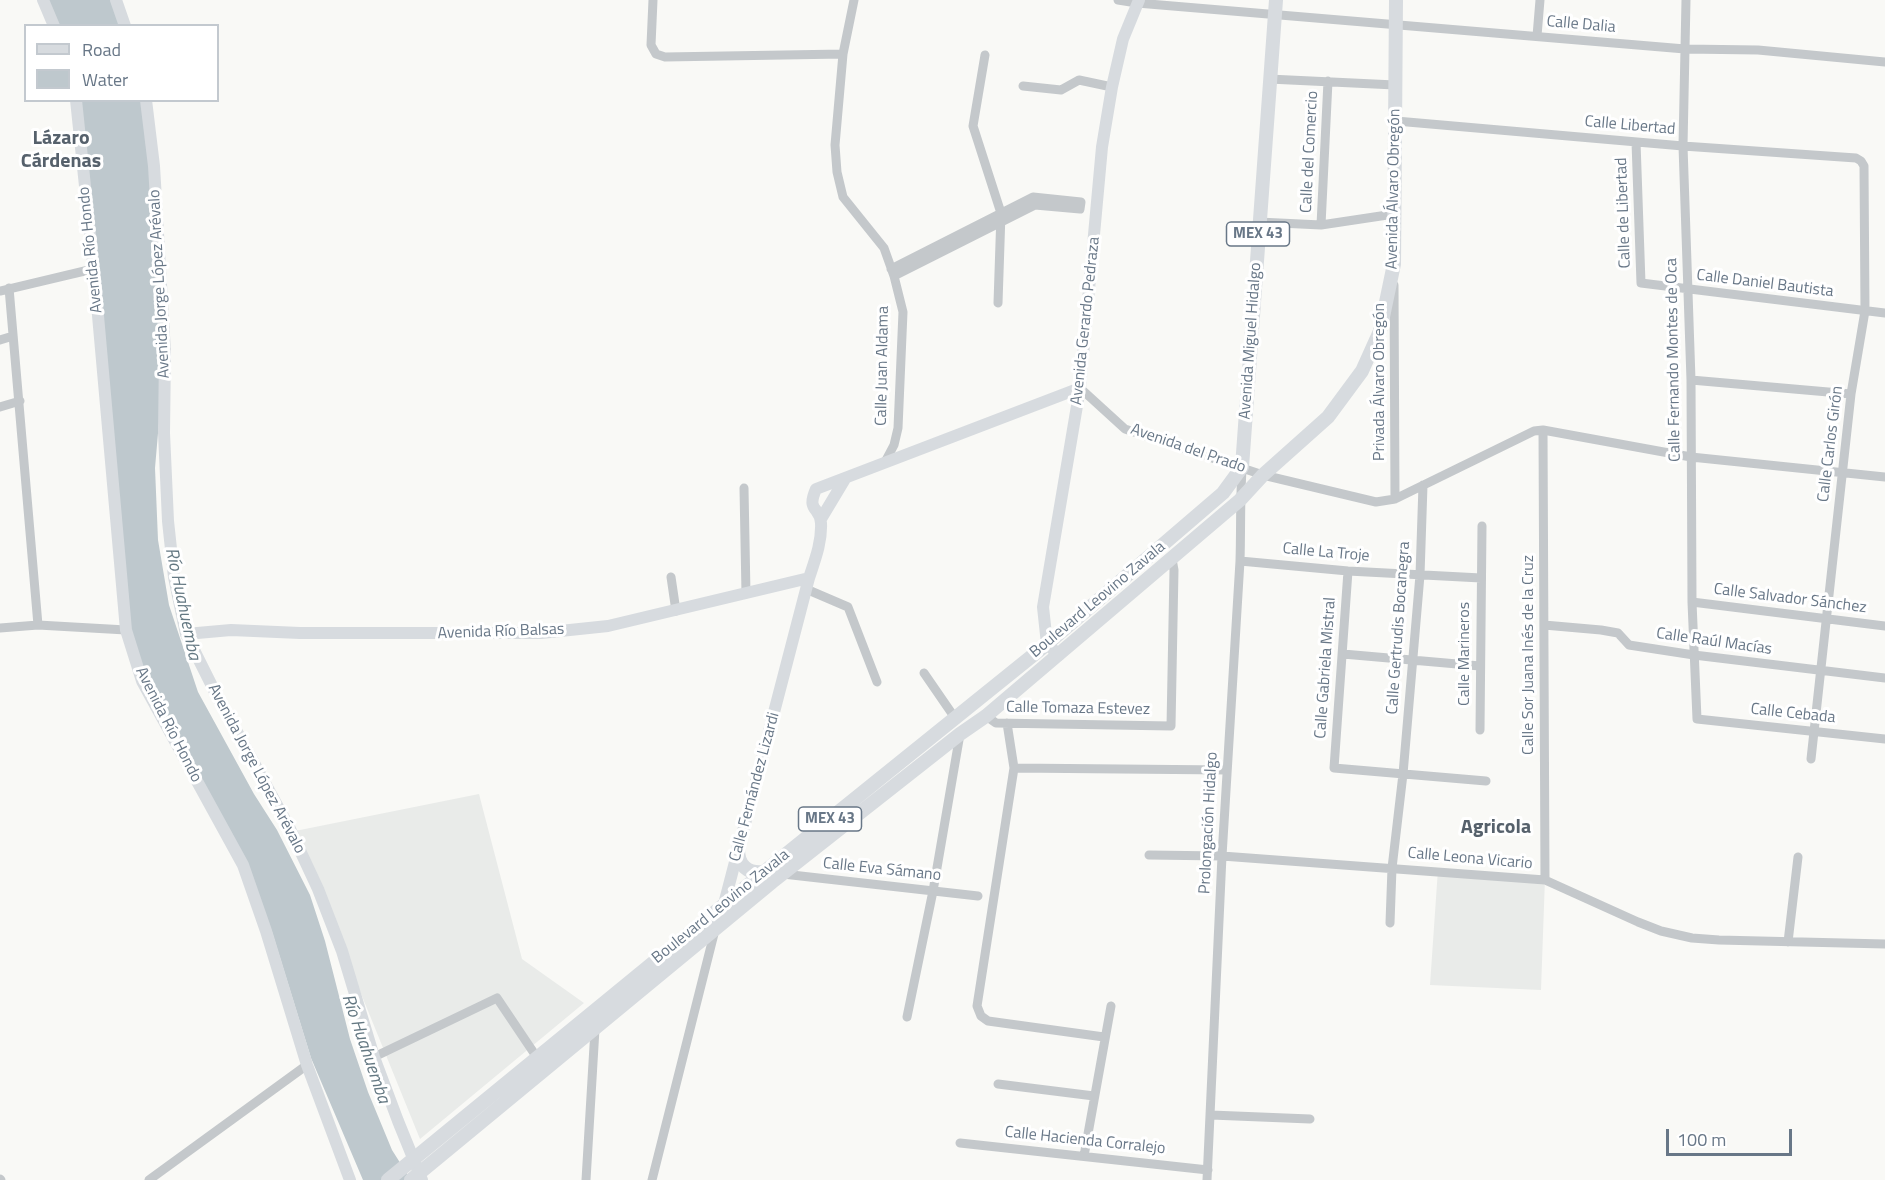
<!DOCTYPE html>
<html>
<head>
<meta charset="utf-8">
<style>
  body { margin:0 }
  #map { position:relative; width:1885px; height:1180px; overflow:hidden; background:#f9f9f6; font-family:"Titillium Web",sans-serif }
  canvas { display:block }
  .legend { position:absolute; left:24px; top:24px; width:195px; height:78px; box-sizing:border-box; background:#fff; border:2px solid #c3c9cf; margin:0; padding:8px 10px; list-style:none; font-size:18px; color:#687787 }
  .legend li { display:flex; align-items:center; gap:12px; height:30px }
  .legend b { width:30px; border:2px solid #c3c9cf }
  .scale { position:absolute; left:1666px; top:1129px; width:126px; height:27px; box-sizing:border-box; border:3px solid #687787; border-top:0; padding-left:8px; font-size:18px; line-height:21px; white-space:nowrap; color:#687787; -webkit-text-stroke:4px #fff; paint-order:stroke }
</style>
</head>
<body>
<div id="map">
<canvas width="1885" height="1180"></canvas>
<ul class="legend">
<li><b style="height:8px;background:#d7dbdf"></b>Road</li>
<li><b style="height:16px;background:#bec8cd"></b>Water</li>
</ul>
<div class="scale">100 m</div>
</div>
<script>
const ctx = document.querySelector('canvas').getContext('2d');
ctx.lineJoin = 'round';
function fill(path, color) { ctx.fillStyle = color; ctx.fill(path, 'evenodd'); }
function trace(path, color, width, dash) { ctx.strokeStyle = color; ctx.lineWidth = width; ctx.lineCap = dash ? 'butt' : 'round'; ctx.setLineDash(dash || []); ctx.stroke(path); }
function drawText(font, color, halo, rows, align = 'center') {
  ctx.font = font + ' "Titillium Web",sans-serif'; ctx.lineWidth = 6; ctx.setLineDash([]); ctx.textBaseline = 'middle'; ctx.strokeStyle = halo; ctx.fillStyle = color; for (const [text, x, y, turn = 0] of rows) {
    ctx.save(); ctx.translate(x, y); ctx.rotate((+turn || 0) * Math.PI / 180); ctx.textAlign = isNaN(turn) ? turn : align; if (halo) ctx.strokeText(text, 0, 0); ctx.fillText(text, 0, 0); ctx.restore();
  }
}
const built = new Path2D(`
  M479,794L522,959L584,1003L420,1139L295,831Z
  M1438,869L1545,878L1541,990L1430,985Z`);
const water = new Path2D(`
  M46,0H115L124,25H55Z
  M76,101H145L165,352L155,468L158,540L169,605L198,692L254,794L277,830L310,895L325,941L350,1039L368,1092L392,1150L411,1180H363L311,1058L272,932L145,680L129,630Z`);
const street = new Path2D(`
  M653,0L651,45L656,54L665,57L843,54
  M854,0L843,54L835,145L837,172L843,197L884,248L894,276L903,312L898,428L894,445L885,462
  M1118,0L1137,3L1685,49L1758,50L1885,62
  M1686,0L1683,146L1691,380L1692,602L1697,719L1885,739
  M1537,36L1540,0
  M985,55L973,126L1001,213L998,303
  M1269,79L1395,85
  M1023,86L1061,90L1079,80L1112,87
  M1396,121L1683,146L1856,158L1861,161L1864,166L1865,311L1851,394L1811,759
  M1636,142L1641,283L1885,313
  M1259,222L1321,225L1394,214
  M1321,225L1328,81
  M891,269L1033,197L1081,202L1080,209L1035,205L894,276
  M1394,285L1395,499
  M9,288L38,625
  M0,291L93,269
  M0,340L13,336
  M1691,380L1851,394
  M1080,388L1125,429L1263,475L1376,502L1395,499L1534,431L1543,430L1691,457L1885,477
  M0,407L20,401
  M1543,430L1545,880
  M744,488L746,594
  M1240,561L1348,571L1481,578
  M1348,571L1334,768L1486,781
  M671,577L676,611
  M806,589L848,607L877,682
  M1692,602L1885,626
  M1544,625L1601,630L1618,633L1629,645L1694,655L1885,678
  M0,628L38,625L126,630
  M1343,654L1480,666
  M924,673L955,718
  M986,716L996,723L1171,726L1174,570L1172,559
  M1007,723L1014,768L977,1006L981,1016L988,1021L1104,1037
  M1480,730L1482,526
  M1014,768L1227,770
  M1149,855L1222,856L1545,880L1638,922L1661,931L1692,938L1719,940L1885,944
  M783,874L978,896
  M1390,923L1392,868L1403,774L1420,575L1423,485
  M1788,942L1798,857
  M907,1017L933,891L960,734
  M374,1057L497,998L540,1062
  M998,1084L1094,1096
  M1211,1115L1310,1119
  M960,1143L1208,1170
  M1084,1156L1111,1006
  M0,1179L1,1180
  M149,1180L307,1065
  M586,1180L595,1029
  M652,1180L715,930
  M1207,1180L1222,856L1240,561C1241,530 1240,500 1242,470`);
const secondary = new Path2D(`
  M43,0L54,26
  M116,0L125,26
  M76,100L95,282L126,630L142,681L243,865L266,931L307,1065L350,1180
  M146,100L154,166L165,352L164,433L168,521L174,577L186,634L214,690L290,829L318,889L342,951L374,1057L398,1121L422,1180
  M821,519L845,479
  M186,634L231,630L300,633H541L608,626L809,578
  M1059,655L1047,644L1043,607L1080,388L1102,147L1112,87L1123,39L1139,0
  M723,908L809,578C815,560 822,542 821,523C820,506 806,512 816,489L1080,388`);
const primary = new Path2D(`
  M738,849C738,865 747,874 764,872L766,876
  M388,1180L764,872L1047,644L1223,493L1242,467L1276,0
  M411,1180L772,882L960,734L986,716L1240,500L1263,475L1328,417L1362,371L1380,331L1394,264L1396,0`);
const shields = [
  [1258,234,63],
  [830,819,63]
];
const shieldNames = [
  ["MEX 43",1258,234],
  ["MEX 43",830,819]
];
const streetNames = [
  ["Calle Dalia",1581,25,5],
  ["Calle Libertad",1630,126,5],
  ["Calle del Comercio",1310,152,-87],
  ["Avenida Álvaro Obregón",1394,189,-89],
  ["Calle de Libertad",1624,213,-92],
  ["Avenida Río Hondo",91,250,-96],
  ["Avenida Jorge López Arévalo",160,284,-93],
  ["Calle Daniel Bautista",1765,284,7],
  ["Avenida Gerardo Pedraza",1086,321,-84],
  ["Avenida Miguel Hidalgo",1251,341,-86],
  ["Calle Fernando Montes de Oca",1674,360,-91],
  ["Calle Juan Aldama",883,366,-89],
  ["Privada Álvaro Obregón",1380,382,-90],
  ["Calle Carlos Girón",1831,444,-83],
  ["Avenida del Prado",1188,449,19],
  ["Calle La Troje",1326,553,5],
  ["Calle Salvador Sánchez",1790,599,7],
  ["Boulevard Leovino Zavala",1098,600,-40],
  ["Calle Gertrudis Bocanegra",1399,628,-86],
  ["Avenida Río Balsas",501,632,-2],
  ["Calle Raúl Macías",1714,642,8],
  ["Calle Marineros",1465,654,-90],
  ["Calle Sor Juana Inés de la Cruz",1529,655,-90],
  ["Calle Gabriela Mistral",1326,668,-86],
  ["Calle Tomaza Estevez",1078,709,1],
  ["Calle Cebada",1793,714,6],
  ["Avenida Río Hondo",168,725,63],
  ["Avenida Jorge López Arévalo",256,769,62],
  ["Calle Fernández Lizardi",755,787,-75],
  ["Prolongación Hidalgo",1209,823,-87],
  ["Calle Leona Vicario",1470,859,5],
  ["Calle Eva Sámano",882,870,6],
  ["Boulevard Leovino Zavala",721,907,-39],
  ["Calle Hacienda Corralejo",1085,1141,6]
];
const waterNames = [
  ["Río Huahuemba",182,604,78],
  ["Río Huahuemba",365,1049,71]
];
const quarterNames = [
  ["Lázaro",61,139],
  ["Cárdenas",61,162],
  ["Agricola",1496,828]
];
fill(built, '#e9ebe9');
fill(water, '#bec8cd');
trace(street, '#c4c8cb', 9);
trace(secondary, '#d7dbdf', 12);
trace(primary, '#d7dbdf', 14);
for (const [x, y, w] of shields) { const box = new Path2D(); box.roundRect(x - w / 2, y - 12, w, 24, 4.5); ctx.fillStyle = '#fff'; ctx.fill(box); trace(box, '#687787', 1.5); }
drawText('bold 15px', '#687787', null, shieldNames);
drawText('16px', '#687787', '#fff', streetNames);
drawText('italic 18px', '#647882', '#fff', waterNames);
drawText('bold 20px', '#56616c', '#fff', quarterNames);
</script>
</body>
</html>
